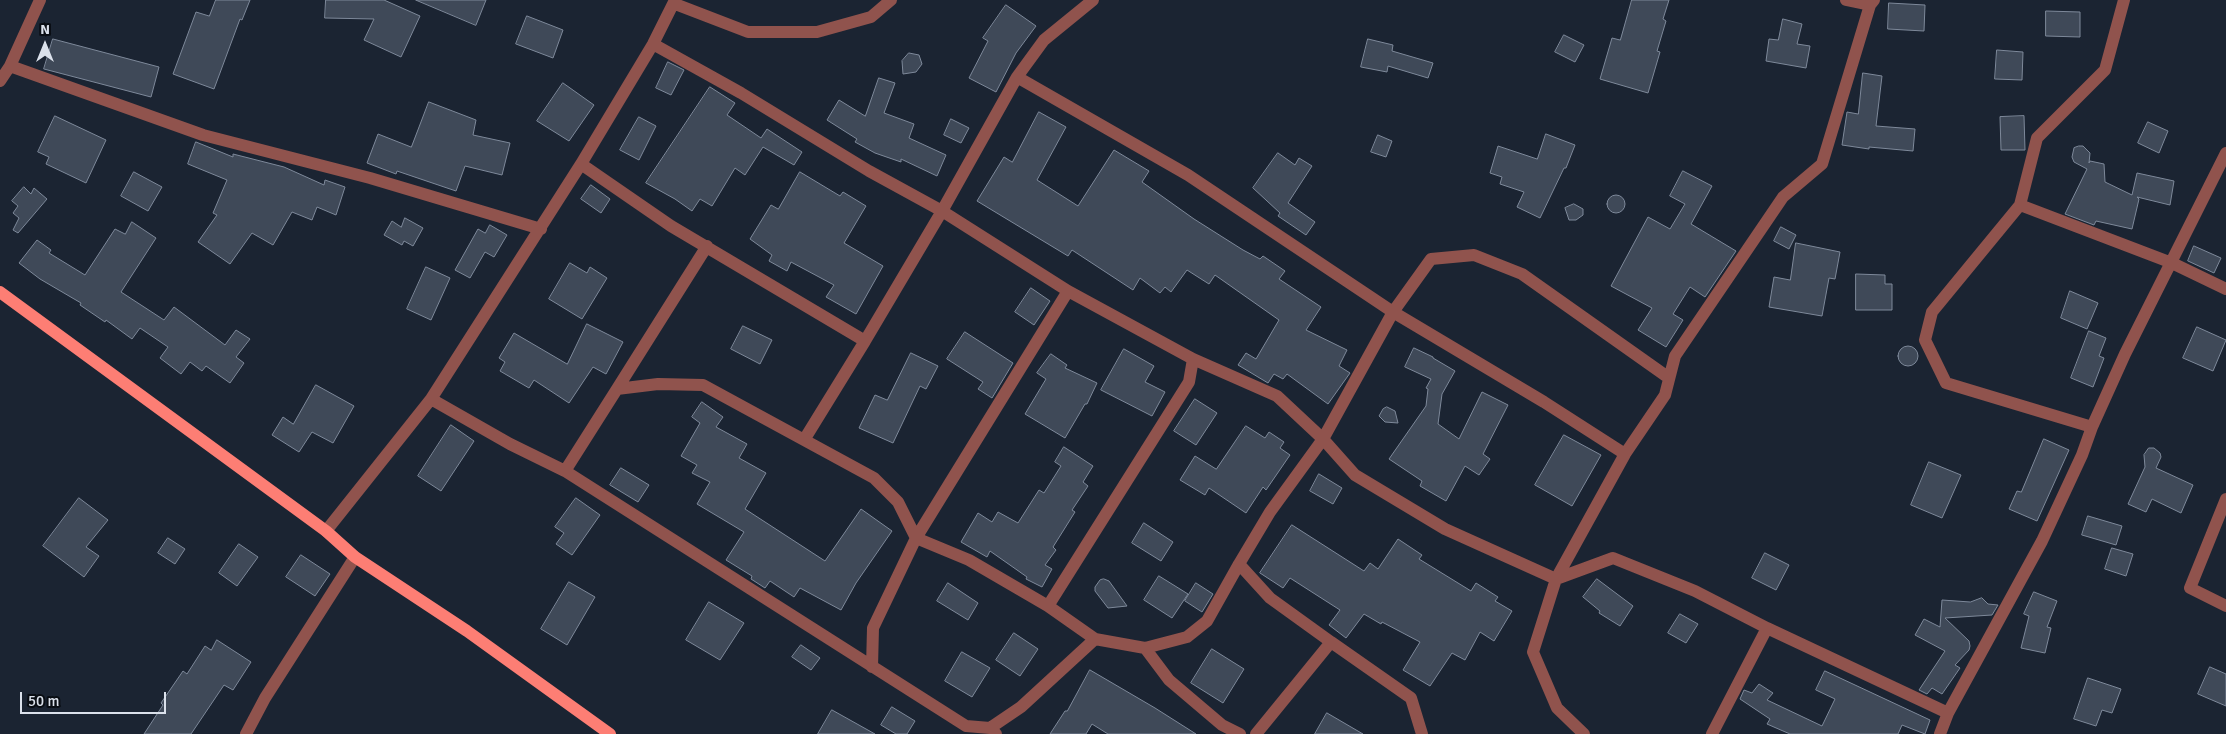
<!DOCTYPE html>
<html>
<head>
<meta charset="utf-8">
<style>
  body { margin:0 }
  #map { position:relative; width:2226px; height:734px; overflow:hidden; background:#1b2432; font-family:Signika,sans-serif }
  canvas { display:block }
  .north { position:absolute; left:20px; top:20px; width:50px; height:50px; -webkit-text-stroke:4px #090d13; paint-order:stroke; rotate:0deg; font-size:14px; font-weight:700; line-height:20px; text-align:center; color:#dbe1eb }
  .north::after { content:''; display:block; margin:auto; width:18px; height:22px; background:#dbe1eb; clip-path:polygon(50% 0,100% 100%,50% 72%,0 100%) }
  .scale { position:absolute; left:20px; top:692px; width:146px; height:22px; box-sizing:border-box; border:2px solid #dbe1eb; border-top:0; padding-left:6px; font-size:15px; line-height:18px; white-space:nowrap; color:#dbe1eb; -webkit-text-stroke:4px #090d13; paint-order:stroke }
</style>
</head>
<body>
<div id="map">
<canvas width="2226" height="734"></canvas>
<div class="north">N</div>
<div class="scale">50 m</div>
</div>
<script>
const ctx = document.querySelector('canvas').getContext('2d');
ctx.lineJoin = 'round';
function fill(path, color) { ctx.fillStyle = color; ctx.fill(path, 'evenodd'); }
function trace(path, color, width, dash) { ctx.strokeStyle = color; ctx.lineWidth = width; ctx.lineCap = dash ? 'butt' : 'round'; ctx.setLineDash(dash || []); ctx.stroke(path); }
const building = new Path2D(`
  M216,0H250L242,20L240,19L214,89L173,74L196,12L209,16Z
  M326,0H384L420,16L401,57L364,40L374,19L325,18Z
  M416,0H486L476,25Z
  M1632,0H1669L1663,19L1666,21L1657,51L1660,52L1648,93L1600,79L1612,38L1620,40Z
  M1889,3L1925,5L1924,31L1888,29Z
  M1006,5L1036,26L1016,53L996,92L969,78L988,41L983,38Z
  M2046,11L2080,12V37L2046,36Z
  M527,16L563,30L553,58L516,44Z
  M1783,19L1802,24L1797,44L1810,46L1806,68L1766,61L1769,39L1778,40Z
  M1564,35L1584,45L1575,62L1555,52Z
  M53,39L159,67L151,97L44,69Z
  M1368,39L1393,45L1392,51L1433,63L1428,78L1388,66L1387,72L1361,67Z
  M1997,50L2023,52L2022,80L1995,79Z
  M909,53L919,55L922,64L916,72L903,74L902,61Z
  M668,62L684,70L671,95L656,88Z
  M1863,73L1882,76L1876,126L1915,129L1913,151L1869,147V149L1842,145L1847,112L1858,114Z
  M879,78L895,83L884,113L914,124L909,138L946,155L937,176L901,159V162L875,153L855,142L857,139L827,120L839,100L865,116Z
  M563,83L594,105L569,141L537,121Z
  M710,87L735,103L727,115L761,138L767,129L802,152L794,165L763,147L745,175L735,168L712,206L700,199L692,211L675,199L646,183Z
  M429,102L476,120L473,135L510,143L502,175L465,166L456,191L397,171L396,174L367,163L378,134L411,147Z
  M1039,112L1066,127L1037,180L1078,206L1114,150L1149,171L1142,182L1194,219L1243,250L1260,259L1263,256L1285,271L1279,279L1321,307L1306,330L1347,350L1339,366L1350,373L1328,404L1287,374L1283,379L1274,374L1268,383L1238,365L1246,353L1256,359L1279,320L1215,275L1209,284L1187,270L1171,292L1165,287L1160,293L1140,278L1133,290L1072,250L1068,256L977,201L1004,157L1012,162Z
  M55,116L106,140L86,183L46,164L49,157L38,152Z
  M2024,116L2025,150H2001L2000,117Z
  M639,117L656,126L639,160L620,150Z
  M951,119L969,128L961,143L944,135Z
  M2148,122L2168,131L2159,153L2138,143Z
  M1546,134L1575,145L1566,168H1564L1540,218L1517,207L1524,192L1500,184L1502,177L1490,173L1498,146L1537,159Z
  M1378,135L1392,141L1386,157L1371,152Z
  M196,142L233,157V154L284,167L324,185L325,180L345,187L336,215L317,207L312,220L292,212L273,245L252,233L230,264L198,242L217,215L213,213L227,180L188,164Z
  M2079,146H2083L2090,153L2089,163L2090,161L2104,164L2105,182L2132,195L2137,173L2174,181L2170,205L2137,197L2139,199L2132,229L2096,221L2094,225L2065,214L2087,169L2074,162L2072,157L2074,148Z
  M1278,153L1295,165L1299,158L1312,166L1288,203L1315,222L1306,235L1278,216L1280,213L1253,188Z
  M1683,171L1712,186L1691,224L1736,251L1705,297L1690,287L1673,314L1683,320L1666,347L1638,330L1652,308L1611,286L1648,217L1670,229L1685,204L1670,196Z
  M134,172L162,187L148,211L121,196Z
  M800,172L840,196L843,192L866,206L844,243L883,266L856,314L826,297L834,285L791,262L787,271L769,261L772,255L750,239L771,205L778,209Z
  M591,185L610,199L601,213L581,199Z
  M24,187L31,194L34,188L47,199L18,233L13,230L19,218L13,213L18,206L12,201Z
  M1607 204a9 9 0 1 1 18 0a9 9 0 1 1-18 0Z
  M1574,204L1583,209V215L1576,220H1569L1565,208Z
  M405,218L423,228L413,246L404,241L402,245L384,235L392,221L401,227Z
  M132,222L156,238L121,292L164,320L174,307L225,345L236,330L250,339L236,357L244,363L230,383L206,366L202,371L190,362L181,374L160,358L168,347L140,328L132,339L106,320L105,322L80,305L81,303L40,279L19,263L37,240L51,250L49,253L85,275L115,229L125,234Z
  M490,225L507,235L494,257L485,252L470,278L455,270L478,229L485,233Z
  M1781,227L1796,235L1789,249L1774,241Z
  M1796,243L1840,252L1835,279L1829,278L1822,316L1769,307L1774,277L1790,280Z
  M2194,246L2221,258L2214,273L2188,261Z
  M570,263L587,273L590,267L607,278L582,319L549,299Z
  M426,267L450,278L431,320L407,309Z
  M1856,274L1885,275V284H1892V310H1856Z
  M1031,288L1050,301L1034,325L1015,312Z
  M2070,291L2098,303L2087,329L2061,318Z
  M587,324L623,342L606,374L593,367L569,403L534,380L529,388L500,371L505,362L499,358L514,333L567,364Z
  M743,326L772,340L760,364L731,349Z
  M2197,327L2226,340L2213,371L2183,358Z
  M2089,331L2106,338L2099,356L2104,358L2093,387L2071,378Z
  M965,332L1013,363L992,398L978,389L983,382L947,359Z
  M1898 356a10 10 0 1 1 20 0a10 10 0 1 1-20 0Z
  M1414,348L1433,357V358L1455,371L1442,394L1438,424L1459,439L1482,392L1508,405L1483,454L1490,459L1479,475L1465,466L1446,501L1420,486L1422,481L1389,459L1426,406L1428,389L1426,388L1431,379L1405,367Z
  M1124,349L1154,366L1145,382L1165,392L1152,416L1101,390Z
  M911,353L938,366L926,389L920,386L893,443L859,428L875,395L887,400Z
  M1051,354L1067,365L1065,368L1097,383L1087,404H1085L1065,438L1025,414L1046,379L1037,373Z
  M316,385L354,406L333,443L312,432L299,452L272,435L283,417L293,424Z
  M1195,399L1217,413L1196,445L1174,431Z
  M702,402L723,417L716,427L747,444L739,458L766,473L745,509L825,561L861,509L892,531L856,583L841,610L800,588L794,597L770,581L765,588L751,579L752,576L726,560L744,532L697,504L710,482L692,473L697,465L681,456L700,423L692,417Z
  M1387,407L1395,411L1398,423L1385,422L1379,416L1383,409Z
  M451,425L474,441L441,491L418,476Z
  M1246,426L1265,438L1269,432L1284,442L1280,448L1290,455L1266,490L1263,487L1246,513L1209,488L1205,495L1180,480L1195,456L1216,469Z
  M1564,435L1601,455L1572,506L1535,485Z
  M2044,439L2069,450L2037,521L2009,509L2017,491L2021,492Z
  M1064,447L1093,466L1083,482L1088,486L1072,510L1075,512L1053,547L1056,550L1045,565L1052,569L1042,587L1026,579L1027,577L990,551L987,557L961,542L978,513L992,522L998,512L1018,523L1039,490L1044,493L1061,466L1055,462Z
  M2149,448H2154L2160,453L2161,457L2156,468L2193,485L2181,513L2152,499L2146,512L2128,504L2145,467L2144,455Z
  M1929,462L1961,475L1942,518L1911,505Z
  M621,468L649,485L638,502L610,485Z
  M1319,474L1342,488L1333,504L1310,491Z
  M79,498L108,520L86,547L99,556L84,577L43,546Z
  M576,498L600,515L572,555L556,544L564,533L555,527Z
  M2088,516L2122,526L2116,545L2082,535Z
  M1144,523L1173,542L1161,561L1132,543Z
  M1292,525L1364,571L1370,563L1378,569L1398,539L1422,555L1419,559L1471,591L1476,583L1498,597L1495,601L1512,611L1494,641L1480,632L1465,660L1452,653L1430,686L1403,670L1420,642L1382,622L1381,624L1364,614L1346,638L1329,625L1340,610L1290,578L1283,588L1260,573Z
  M168,538L185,549L175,564L158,553Z
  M239,544L258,557L237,586L219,573Z
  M2112,548L2133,554L2126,576L2105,569Z
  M1765,553L1789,565L1776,590L1752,578Z
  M301,555L330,574L315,596L286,577Z
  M1159,576L1188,594L1172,618L1144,600Z
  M1104,579L1109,581L1127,606L1108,608L1095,591V587L1100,580Z
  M1597,579L1633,606L1620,626L1599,613L1600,611L1583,597Z
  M569,582L595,597L567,645L541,629Z
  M948,583L978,603L968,620L937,601Z
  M1196,583L1213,594L1202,612L1185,601Z
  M2034,592L2057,601L2047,627L2051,628L2045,653L2021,648L2029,616L2024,614Z
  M1982,598L1988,604L1998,605L1992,615L1945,618L1969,641L1970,646L1969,650L1955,665L1960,668L1942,694L1932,688L1927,694L1919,690L1945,651L1915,635L1924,619L1940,627L1942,600L1970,602Z
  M709,602L744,623L720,660L686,640Z
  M1680,614L1698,624L1686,643L1668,633Z
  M1014,633L1038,649L1020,676L996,660Z
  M217,640L251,662L233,690L224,685L191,734H144L163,705L161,703L183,671L187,674L205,646L211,650Z
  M801,645L820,658L811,670L792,657Z
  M1212,649L1244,669L1223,703L1191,683Z
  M962,652L990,668L972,697L945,681Z
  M2210,667L2226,674V706L2198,694Z
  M1090,670L1155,708L1196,734H1108L1092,724L1086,734H1050L1065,711H1067Z
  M1825,671L1930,720L1925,734L1902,725L1898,734H1790L1767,724L1770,719L1740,699L1744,690L1752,693L1759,684L1773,693L1767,700L1822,726L1835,699L1816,690Z
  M2088,678L2121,689L2112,713L2102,710L2096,726L2074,719Z
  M892,707L915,721L907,734H896L881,725Z
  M832,710L875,734H818Z
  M1327,713L1363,734H1315Z`);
const street = new Path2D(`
  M1846,0L1870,5L1874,0
  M675,4L748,32H817L871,17L891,0
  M653,44L741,93L869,171L942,211L1068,291L1193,359L1277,396L1323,439L1355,475L1445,529L1556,579L1613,558L1695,591L1767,628L1948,713
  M10,66L203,135L370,178L541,229
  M1017,77L1188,175L1393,312L1544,402L1625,454
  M0,81L10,66L40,0
  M581,164L671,226L865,341L942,211L1017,77L1044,40L1093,0
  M2020,205L2172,263L2226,289
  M617,389L707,246
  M431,399L510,444L565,471L617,389L658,384L703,385L874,478L898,502L916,538L969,560L1048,606L1189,382L1193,359
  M2092,427L1946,383L1925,340L1932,312L2020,205L2037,138L2105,70L2124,0
  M804,440L865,341
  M565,471L966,726L990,728L996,734
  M2226,499L2190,588L2226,606
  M326,531L431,399L581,164L653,44L675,0
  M1048,606L1095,639L1145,648L1169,680L1222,725L1240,734
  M1331,642L1270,598L1239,564L1270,512L1323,439L1393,312L1431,259L1474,255L1522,274L1669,378
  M1145,648L1187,637L1207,621L1239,564
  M872,667L873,628L916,538L1068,291
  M990,728L1021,707L1095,639
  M246,734L265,698L355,557
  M1256,734L1331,642L1411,698L1422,734
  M1584,734L1557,708L1533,652L1556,579L1625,454L1665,395L1675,356L1783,197L1822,164L1870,5
  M1712,734L1767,628
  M1940,734L1948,713L2042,541L2082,455L2092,427L2125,354L2226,153`);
const primary = new Path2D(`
  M0,292L326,531L355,557L467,631L610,734`);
fill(building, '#3f4958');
trace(building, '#7e899a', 1);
trace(street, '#90534d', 12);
trace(primary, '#fd7e74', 12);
</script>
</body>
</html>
